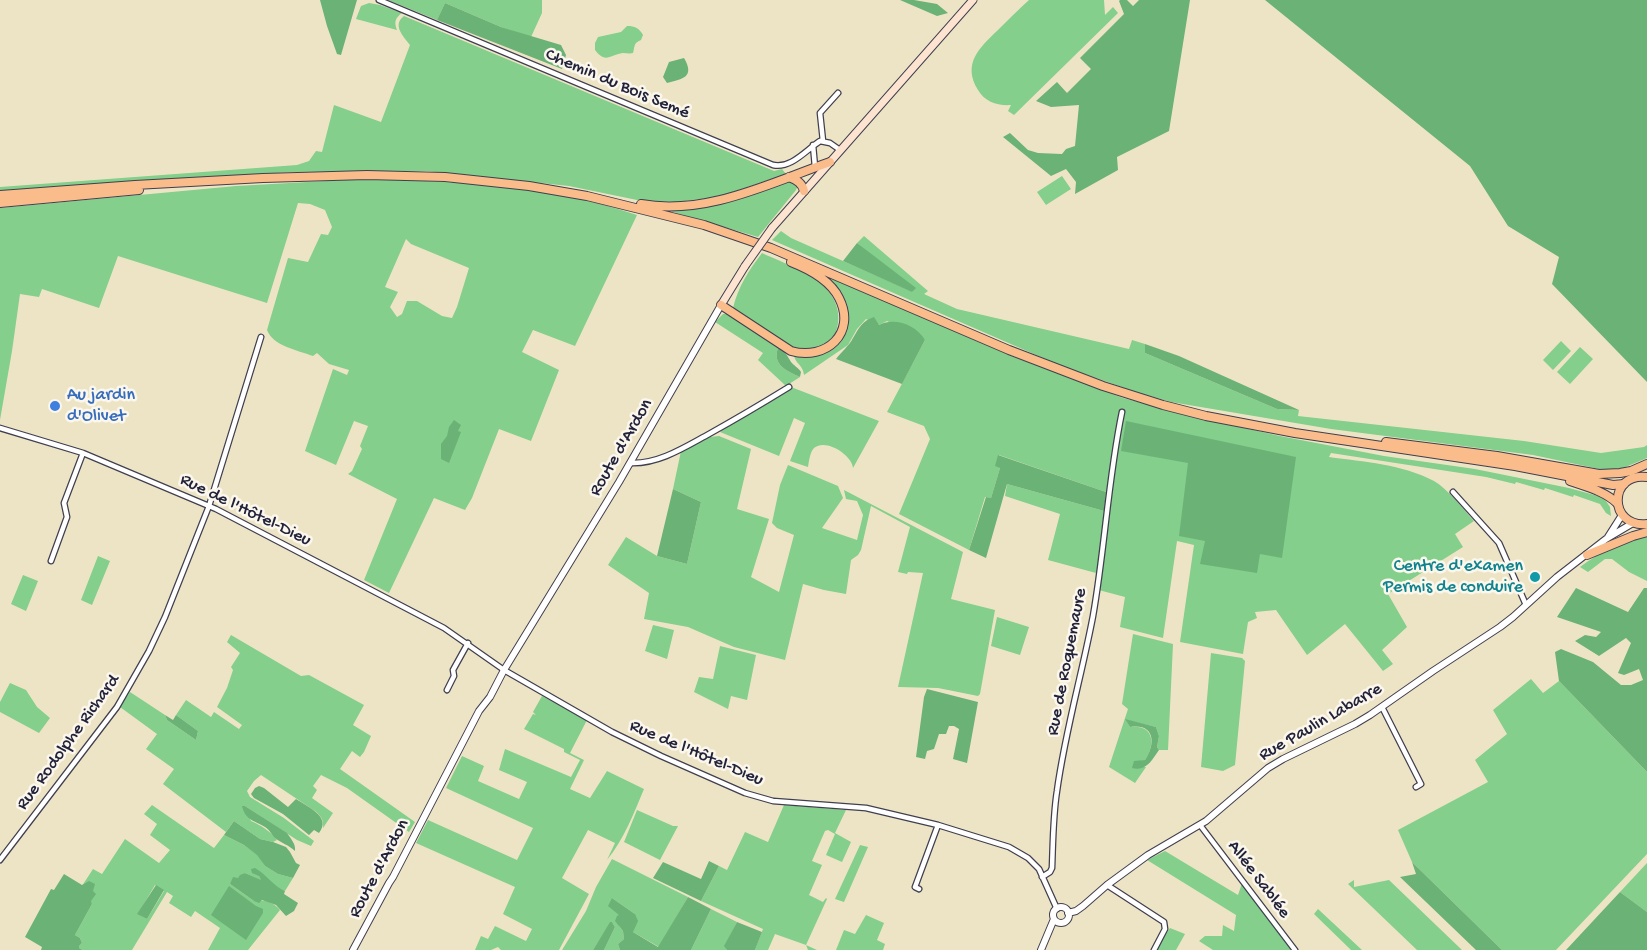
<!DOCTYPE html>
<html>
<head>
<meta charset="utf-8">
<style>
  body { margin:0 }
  canvas { display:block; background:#ede4c5 }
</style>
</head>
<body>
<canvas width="1647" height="950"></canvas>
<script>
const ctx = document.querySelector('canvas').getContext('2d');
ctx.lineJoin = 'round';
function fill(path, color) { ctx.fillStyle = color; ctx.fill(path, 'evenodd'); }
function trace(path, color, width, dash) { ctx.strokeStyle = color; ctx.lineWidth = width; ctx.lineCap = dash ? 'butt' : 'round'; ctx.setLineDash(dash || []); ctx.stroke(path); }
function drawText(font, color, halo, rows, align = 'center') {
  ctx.font = font + ' "Gochi Hand",sans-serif'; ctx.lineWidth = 5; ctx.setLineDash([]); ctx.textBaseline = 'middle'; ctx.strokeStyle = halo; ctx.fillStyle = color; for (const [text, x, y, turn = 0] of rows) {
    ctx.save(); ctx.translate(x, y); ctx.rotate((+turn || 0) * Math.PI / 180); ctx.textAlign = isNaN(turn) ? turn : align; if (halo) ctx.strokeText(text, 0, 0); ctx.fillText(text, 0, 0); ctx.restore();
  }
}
const green = new Path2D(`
  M388,0H542V13L531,37L501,27L445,3L437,20Z
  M1029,0H1104L1105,15L1113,7L1118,13L1014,115L1008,111L1011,105C998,106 985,102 978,90C962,64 979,48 998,30C1008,20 1018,10 1029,0Z
  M369,3L380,5L402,13C395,18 394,22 397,30L356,19L361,6Z
  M404,16L774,171L782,169L786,174L718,197L676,202L637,200L569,186L427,171L292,172L0,191V187L297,165L309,161L316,151L322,152L334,105L381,122L410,45C403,36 392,25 404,16Z
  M627,26C635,26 639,28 643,35L641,40C633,43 635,47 633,53C630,54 626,53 623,53C609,55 606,64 595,50V43L598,37L621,32Z
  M1062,176L1071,189L1046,205L1037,192Z
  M362,179C454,181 550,185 637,215L575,346L533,330L522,352L559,370L531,441L499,429L472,498L465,510L434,498L389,593L364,580L397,499L348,474L352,471L362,449L360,446L368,426L354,421L336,465L305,451L333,369L347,375L349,370L329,364L317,353L313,356C297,350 273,346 267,330L288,258L308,262L321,234L328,235L332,227L325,210L310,204L298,203L267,303L118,256L99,308L42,289L39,297L20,294L12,351L0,420V208L236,186ZM406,239L411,244L469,268L457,307L452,318L442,316L417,301H407L402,314L397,317L390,307L398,292L385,287Z
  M789,180L798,185L796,190L758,237L666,210Z
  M781,231L791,238L913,292L857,243L864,236L928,291L924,294L957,309L1129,349L1132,340L1145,344V353L1277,409L1299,410L1298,416L1524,441L1601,453L1644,447L1647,445V458L1623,468L1604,470L1533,455L1331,429L1171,402L1136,392L1059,365L772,240Z
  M762,253C789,266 833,278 838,312C839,321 838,331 832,338C825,346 813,351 803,350C783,347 750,320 733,308C738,287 749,270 762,253Z
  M822,272L1011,356L1123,398L1199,418L1280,436L1384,456L1475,469L1569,488L1598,496L1606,501L1610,507L1611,516L1606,513L1600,504L1574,495L1573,497L1545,488L1544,490L1516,482L1515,484L1486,477L1331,453L1329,457C1364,462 1402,464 1434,481C1448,489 1463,509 1474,521L1455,534L1463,547L1388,594L1407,627L1382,650L1393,664L1383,671L1345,624L1307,655L1276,610L1255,612L1257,618L1248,622L1243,654L1180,642L1194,545L1177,541L1163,638L1120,627L1125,597L1095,589L1096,573L1048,560L1060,514L1005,496L1007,484L1104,511L1106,492L999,455L1000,468L991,498L985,497L969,550L899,514L930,439L924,426L887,412L925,340L887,321L879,325L866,319L857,329L848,345L804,375C803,365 796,364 794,356C813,358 820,356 836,345L846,312L820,274Z
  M723,314H728L778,348C772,365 787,371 800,377L786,386L758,360L763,353L715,322Z
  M1561,341L1571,351L1553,370L1543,360Z
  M1580,347L1593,359L1570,384L1557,372Z
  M791,387L879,421L853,468C852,455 826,438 814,448C810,452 809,461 808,467L790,461L805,423L794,418L779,456L720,432L725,428Z
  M719,436L751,449L737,509L769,519L751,577L779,592L794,535L777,528L772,523L780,485L788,465L838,486L843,498L822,528L857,540L863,515L857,501L846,499L844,490L963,552L951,599L995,610L980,694L978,696L938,688L898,687L923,573L908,572L907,574L898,572L910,527L871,506L861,550L858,555L851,560L846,594L824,590L803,584L785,660L734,647L688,627L644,619L649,593L608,565L626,537L657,556L687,564L701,502L673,489L681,451L709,437Z
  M1647,535V581L1629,572L1612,559H1605L1588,572L1580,567C1600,552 1623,541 1647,535Z
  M98,556L110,561L92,605L81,600Z
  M23,575L38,581L26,611L11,604Z
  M997,617L1029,627L1020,655L991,646Z
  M653,625L674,630L667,659L645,651Z
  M1133,634L1173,644L1168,750H1159L1157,747L1159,736L1156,727L1126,720L1130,727C1154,724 1156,744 1145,760L1141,761L1144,767H1146L1135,783L1109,767L1128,709L1122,704Z
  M231,635L301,676L309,675L364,705L353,725L371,736L364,752L360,757L352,751L340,769L415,822L409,832L347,788L321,775L313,786L317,790L312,798L333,813L323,828C324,820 321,816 315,811L261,775L254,781L247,791L250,797L284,818L314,841L311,846L297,840L245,806L251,821C262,826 269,830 277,840L273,842L260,839L234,821L226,832L163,784L174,769L146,749L157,734L120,707L130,692L165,715L167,720L196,740L198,731L176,715L186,700L211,717L214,712L239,729L242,725L217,707L227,688L233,670L231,667L240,653L227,642Z
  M720,646L756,655L747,700L731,696L728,709L694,692L699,677L713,679Z
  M1211,653L1242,658L1245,661L1235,765L1223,771L1201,767Z
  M1531,679L1543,693L1559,681L1647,772V854L1556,950H1502L1412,862L1398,830L1488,782L1475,760L1507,734L1493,710Z
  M10,683L26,690L37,707L50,718L39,733L0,712V702Z
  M542,696L587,720L570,753L584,760L570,789L590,798L607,771L644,789C634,813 624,839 607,860L615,843L588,830L562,878L589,894L559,950H501L498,947L491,950H475L481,936L488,939L495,926L526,941L532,929L503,914L515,887L416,843L428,820L517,860L533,828L446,788L462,756L484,766L478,781L519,799L527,782L499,770L505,749L571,777L580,760L564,752V749L524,729L533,714L536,715L533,712Z
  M152,805L214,848L224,835L244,845L258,855L265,866L278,874L293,878L285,891C274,887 271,880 259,876L262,881L245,873L230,884L254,901C263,899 274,902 280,910L248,950H208L220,928L195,911L191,917L169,903L173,896L167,892L132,950H83L79,948V946L82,943L80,938L75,935L92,904L82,886L93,869L102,874L125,839L159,863L170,850L150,835L157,824L144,814ZM155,885L164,891L147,919L138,914Z
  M784,805L846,810L835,833L851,842L842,862L826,855L835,834L828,830L825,831L812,861L822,865L809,895L823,902L826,898L827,899L806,945L817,950H808L806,945L775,934L768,950H755L763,929L701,901L719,866L727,870L745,832L768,842Z
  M637,810L673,826H678L660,860L624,842Z
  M860,845L868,847L844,902L835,899Z
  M1165,851L1238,895L1242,883L1293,950H1213L1199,941L1205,936H1222L1223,925L1234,931L1236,915L1147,860Z
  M612,859L688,897L659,947L633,932L635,914L612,898L620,915L619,926L623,931L624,939L618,944L620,950H604L615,927L612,922L610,923L593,950H562L586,911L596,887Z
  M1647,863V912L1620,892Z
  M1354,880V887L1389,880L1462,950H1417L1348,884Z
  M711,909L737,922L725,946L727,950H691Z
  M1318,909L1362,950H1351L1314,914Z
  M866,915L884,923L877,940L885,944L883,950H836L844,930L855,934Z
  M1170,928L1185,934L1176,950H1155Z`);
const forest = new Path2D(`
  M320,0H357L341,55L337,54L327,26Z
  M900,0H914L937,4L948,13L937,16Z
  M1120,0H1127L1133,6L1139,0H1190L1169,131L1117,157L1118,170L1075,194L1076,182L1066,169L1051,176L1003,137L1010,133L1028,150L1038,153L1062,154L1066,149L1075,146L1079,105L1051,107L1036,101L1057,82L1067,93L1091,69L1080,58L1124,14L1119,1Z
  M1265,0H1647V382L1552,284L1559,257L1508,226L1470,166Z
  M445,3L501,27L561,45L566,55L562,69L437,20Z
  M684,58C695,77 683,79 667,83L663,77L669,62Z
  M857,243L916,288L912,292L843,261Z
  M874,317L879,325C895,317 916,325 925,340L902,384L836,359C841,352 849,346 853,338C859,328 862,321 874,317Z
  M1145,344L1179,356L1299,410L1277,409L1145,353Z
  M778,348C787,353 786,354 791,362C794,366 798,367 801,372L800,377C787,371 772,365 778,348Z
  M454,420L461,425L458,431L461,432L449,463L441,459V444L447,436L449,427Z
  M1126,421L1296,457L1282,558L1260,554L1257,573L1200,564L1205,541L1179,536L1188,463L1121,451Z
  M998,455L1106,492L1104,511L1007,484L986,558L969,550L986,497L991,498L1000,468L995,466Z
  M673,489L701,502L687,564L657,556Z
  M1576,588L1628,612L1644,588H1647V772L1559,681L1555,652L1561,649L1593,662L1621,685H1631L1643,680L1639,669L1624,675L1618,673L1631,643L1626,638L1599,656L1575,641L1585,635L1596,637L1601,632L1557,617Z
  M927,689L978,702L967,763L953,759L959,729L954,726H949L946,734H939L934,749L927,751L925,759L916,757L924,697Z
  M165,715L173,720L176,715L198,731L196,740L167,720Z
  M1125,719L1156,727L1159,736L1157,747L1159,750C1152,760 1146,772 1132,768L1134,761L1145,760C1156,744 1155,723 1130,727Z
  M259,786L264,788L288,807L296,799C308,807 332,817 319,833L314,830L309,835L283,814L254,798L251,794L255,788Z
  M242,806H245L287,833C291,839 296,844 295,851C289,845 281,843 275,838C271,834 270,830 265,827C254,820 246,821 242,806Z
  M234,821L260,839L273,842L286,847L290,852L296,863L300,865L293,878L278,874L265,866L257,855L244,845L224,835Z
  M709,861L719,866L701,901L653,878L663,862L701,879Z
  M1412,862L1502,950H1476L1400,877L1416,874Z
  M255,868C267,875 273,886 285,891L284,894L298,903L294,911L286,916L276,905L262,900L259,903L254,901L230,884L233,877L238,878L240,875L245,873L261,880L259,876L252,873L251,869Z
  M64,874L82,885L89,881L95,884L93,891L96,894L91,901L92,904L75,935L80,938L82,943L79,946V948L83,950H41L42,947L25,937L51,889L54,890Z
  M156,885L164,890L147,919L137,914Z
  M229,886L256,906L263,909V913L246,940L211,915Z
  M1620,892L1647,912V950H1566Z
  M688,897L711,909L691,950H620L618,944L624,939L623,931L615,921L617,916L619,915L608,906L612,898L635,914L638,921L633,932L658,947Z
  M610,922H612L615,927L604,950H593Z
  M737,922L762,932L755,950H727L724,946Z`);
const minor = new Path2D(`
  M379,0L773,165C791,169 806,150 820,141L830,143L840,150
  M823,141L820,113L838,93
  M813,145L815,167
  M0,428L83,453L216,509L444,628L504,670L612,732L661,756L745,793L773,801L866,808L938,825L1009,847L1028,858L1039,869L1057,909
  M631,463C659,464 685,447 709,434C736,419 763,403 789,387
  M1453,492L1499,543L1526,605
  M51,561L67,517L64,503L83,453
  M447,690L454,676L453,670L468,643
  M1382,707L1421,784L1416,787
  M1200,825L1295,950
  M0,860L117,707L149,651L165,617L209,506L261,337
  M1042,877L1050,872L1052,868C1053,843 1053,816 1057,791C1065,732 1082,674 1093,616C1105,548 1108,479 1122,412
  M1107,885L1164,922L1165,929L1154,950
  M919,889L915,887L938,825`);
const tertiary = new Path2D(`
  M1608,537L1622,515
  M1053 915a8 8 0 1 1 16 0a8 8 0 1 1-16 0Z
  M1068,913L1076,911L1083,906L1107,885L1148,855L1206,821L1268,768L1283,759L1355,724L1370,715L1433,671L1500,627L1513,617L1557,577L1606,539L1633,523
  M353,950L389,883L393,877L479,711L490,697L504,670L619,482L721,305
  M1041,950L1054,919`);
const secondary = new Path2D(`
  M772,228L973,0
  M721,305L745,266`);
const primary = new Path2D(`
  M1647,477C1608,472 1608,528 1647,524`);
const trunk = new Path2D(`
  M789,177C797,180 802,183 804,191
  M0,195L135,185L263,178L367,175L445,177L529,186L587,196L704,225L771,248L1009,350L1103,386L1163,405L1206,416L1295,433L1515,466L1613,485L1624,484
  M0,203L139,190
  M641,204C706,216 770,183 830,162
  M721,305L791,351C826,361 857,333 839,298C830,280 809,269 791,262
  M1386,442L1497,456L1599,474L1620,473L1631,471L1647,464
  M1570,481C1587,487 1604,491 1617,503`);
const motorway = new Path2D(`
  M1587,555L1633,536L1647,532`);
const secondaryBridge = new Path2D(`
  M745,266L772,228`);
const markers = [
  [55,406,6,"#3f7fe0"],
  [1535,577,6,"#0f9aa8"]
];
const streetNames = [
  ["Chemin du Bois Semé",617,85,23],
  ["Route d'Ardon",622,448,-60],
  ["Rue de l'Hôtel-Dieu",245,511,26],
  ["Rue de Roquemaure",1068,662,-79],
  ["Rue Paulin Labarre",1321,723,-30],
  ["Rue Rodolphe Richard",69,743,-54],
  ["Rue de l'Hôtel-Dieu",696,754,23],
  ["Route d'Ardon",380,869,-62],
  ["Allée Sablée",1258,880,53]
];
const shopNames = [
  ["Au jardin",67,396],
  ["d'Olivet",67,417]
];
const cultureNames = [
  ["Centre d'examen",1523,567],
  ["Permis de conduire",1523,588]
];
fill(green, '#84cf8b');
fill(forest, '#6bb277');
trace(minor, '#403f50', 7);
trace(tertiary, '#403f50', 8);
trace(secondary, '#403f50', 9);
trace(primary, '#403f50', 10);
trace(trunk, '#403f50', 10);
trace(motorway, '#403f50', 10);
trace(minor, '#fff', 4.5);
trace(tertiary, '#fff', 6);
trace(secondary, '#fde4d0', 7);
trace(primary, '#f9bc8a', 8);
trace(trunk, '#f9bc8a', 8);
trace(motorway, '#f9bc8a', 8);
trace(secondaryBridge, '#403f50', 9, []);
trace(secondaryBridge, '#fde4d0', 7);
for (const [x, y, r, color] of markers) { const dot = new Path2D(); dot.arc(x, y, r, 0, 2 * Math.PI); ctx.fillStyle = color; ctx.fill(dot); trace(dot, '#fbf7ec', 2); }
drawText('18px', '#22223b', '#fbf7ec', streetNames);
drawText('18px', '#366cbe', '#fbf7ec', shopNames, 'left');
drawText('18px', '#0d838f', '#fbf7ec', cultureNames, 'right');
</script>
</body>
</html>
